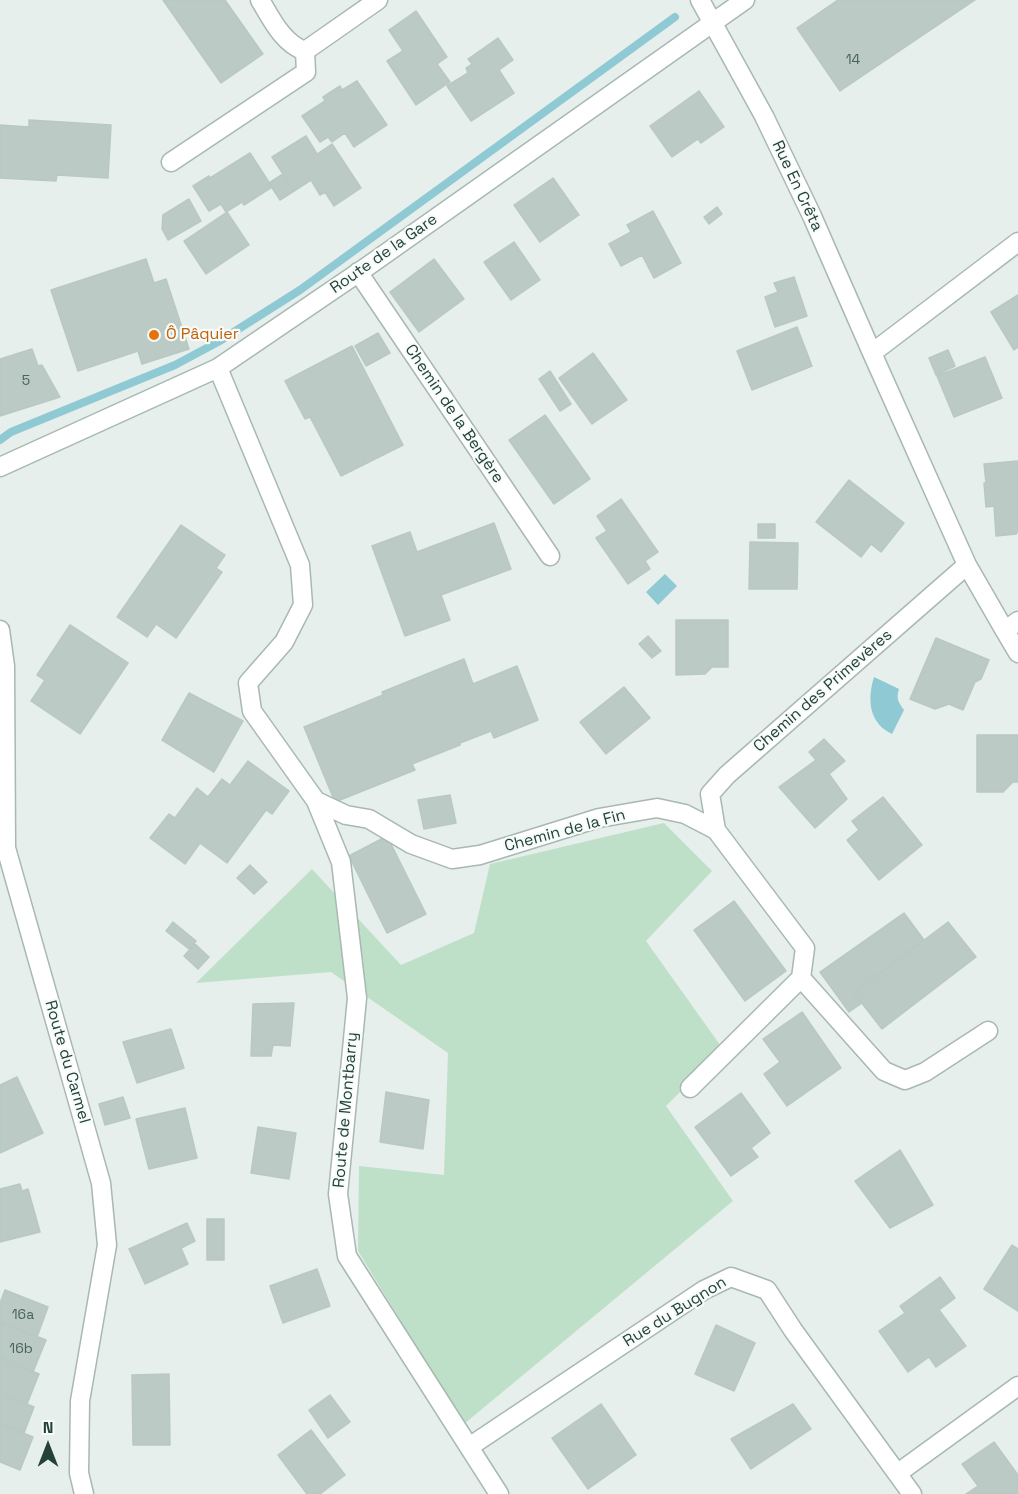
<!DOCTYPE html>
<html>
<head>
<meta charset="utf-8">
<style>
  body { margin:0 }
  #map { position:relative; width:1018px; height:1494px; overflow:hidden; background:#e6efeb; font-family:"Space Grotesk",sans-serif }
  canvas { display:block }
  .north { position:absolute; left:18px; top:1416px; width:60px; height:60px; -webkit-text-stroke:4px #f7fbf9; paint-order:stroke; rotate:0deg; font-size:16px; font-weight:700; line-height:24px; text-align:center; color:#24423a }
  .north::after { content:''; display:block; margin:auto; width:21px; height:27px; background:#24423a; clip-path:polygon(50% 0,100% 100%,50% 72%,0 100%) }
</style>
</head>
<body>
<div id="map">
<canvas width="1018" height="1494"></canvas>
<div class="north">N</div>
</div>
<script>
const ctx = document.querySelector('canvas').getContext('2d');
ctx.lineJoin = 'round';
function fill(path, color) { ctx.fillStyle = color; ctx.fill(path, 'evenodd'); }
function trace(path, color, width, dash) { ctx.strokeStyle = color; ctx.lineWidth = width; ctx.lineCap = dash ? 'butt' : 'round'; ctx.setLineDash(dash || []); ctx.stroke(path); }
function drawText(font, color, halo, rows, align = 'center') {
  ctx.font = font + ' "Space Grotesk",sans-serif'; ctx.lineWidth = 4.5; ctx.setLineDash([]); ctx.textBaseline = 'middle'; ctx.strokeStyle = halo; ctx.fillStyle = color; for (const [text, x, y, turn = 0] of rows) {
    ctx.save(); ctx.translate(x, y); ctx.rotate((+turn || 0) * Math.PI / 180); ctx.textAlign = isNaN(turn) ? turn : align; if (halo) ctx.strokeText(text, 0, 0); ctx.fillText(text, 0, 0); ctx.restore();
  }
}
const green = new Path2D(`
  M664,823L712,871L646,941L723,1049L666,1106L733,1201L464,1424L358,1251L359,1166L444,1175L448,1053L331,972L196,983L312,869L401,965L474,933L490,864Z`);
const water = new Path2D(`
  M665,574L677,586L658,605L646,592Z
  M874,677L899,689C896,698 898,702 904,710L892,734C869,723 867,700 874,677Z`);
const stream = new Path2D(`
  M0,440L11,432L175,365L218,342L300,290L675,17`);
const building = new Path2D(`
  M163,0H225L263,54L221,83Z
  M838,0H975L840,91L797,28Z
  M416,11L447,57L437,64L450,82L416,105L387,61L403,51L389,30Z
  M498,38L513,60L499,70L514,93L471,121L447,86L468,73L466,68L472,64L468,59Z
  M357,81L387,125L354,147L345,133L332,142L328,137L320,142L302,116L325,101L323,97L340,86L342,90Z
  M699,91L724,127L701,143L698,139L672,157L650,126Z
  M29,120L111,125L108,178L57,175L56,181L0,178V125L29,127Z
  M306,136L317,154L332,144L361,188L334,206L325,192L320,195L311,180L294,191L272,157Z
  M250,153L272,187L244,205L242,202L226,212L221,204L209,211L193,186L209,176L210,178Z
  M283,174L294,191L280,200L269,183Z
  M553,178L579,215L540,242L514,205Z
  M189,199L201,221L168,240L162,229L163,215Z
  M717,207L722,214L709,224L704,217Z
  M653,211L681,263L654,278L642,255L621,266L609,244L631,232L627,225Z
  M227,212L249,245L206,274L184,241Z
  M514,242L540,280L511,300L484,262Z
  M146,259L154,283L166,279L189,349L142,364L138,351L78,371L51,290Z
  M434,259L464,299L419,332L390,292Z
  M794,277L807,316L775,327L765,297L778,292L774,283Z
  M1018,295V347L1014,350L991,312Z
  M797,327L812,366L752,390L737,351Z
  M378,333L390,353L366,366L355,346Z
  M352,346L403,445L341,476L310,417L305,419L285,381Z
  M32,349L38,366L42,365L60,397L0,416V359Z
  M948,350L955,366L936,375L929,358Z
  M593,353L627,400L592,424L559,378Z
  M985,357L1002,398L954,417L937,376Z
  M550,371L571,404L560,411L539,379Z
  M545,415L590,479L554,504L509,440Z
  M1018,461V531L1016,534L996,536L994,506L986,507L984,483H986L984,464Z
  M849,480L904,523L881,552L871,544L861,557L816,522Z
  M621,499L658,552L645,561L650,569L628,584L596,538L607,531L597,516Z
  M494,523L511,569L441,595L450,620L405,636L372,546L410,532L417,552Z
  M758,524H775V538H758Z
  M181,525L225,555L216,568L222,572L176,638L156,624L147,637L117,617Z
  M750,542L798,543L797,589H749Z
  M676,620H728V667H712L705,674L676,675Z
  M70,625L128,663L80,734L31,701L45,680L37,675Z
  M648,636L661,651L652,658L639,644Z
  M936,638L989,660L981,679L975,682L963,710L949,704L935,709L910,699Z
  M464,659L473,684L517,666L538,720L494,738L491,731L460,743V745L412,764L415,770L335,802L304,727L383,695L382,692Z
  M624,687L650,718L606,754L580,722Z
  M189,693L243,721L214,772L162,740Z
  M977,735H1018V782H1013L1003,792H977Z
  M824,739L845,761L829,774L847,799L815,828L779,787L816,760L809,752Z
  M248,761L289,791L272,814L266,810L227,863L200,843L185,864L150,838L169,814L175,818L197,788L208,797L222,779L230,785Z
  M450,795L456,823L424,829L418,800Z
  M883,797L922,845L879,880L847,840L859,830L852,821Z
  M387,836L426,914L387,933L349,856Z
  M250,865L267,882L254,894L237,878Z
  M734,901L786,971L745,1001L694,930Z
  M904,913L924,940L854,993L862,1003L849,1012L820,972Z
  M173,922L196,941L189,949L166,931Z
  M948,922L976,957L882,1029L854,993Z
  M195,944L209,957L198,969L184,956Z
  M294,1003L290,1046L273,1045L271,1056H251L253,1004Z
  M802,1012L841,1068L787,1106L764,1074L780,1062L763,1039Z
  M171,1029L184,1068L137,1083L123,1042Z
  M17,1077L43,1133L0,1153V1085Z
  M386,1092L429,1100L423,1149L380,1142Z
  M741,1093L770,1133L751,1148L758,1157L731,1176L695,1127Z
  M123,1097L130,1118L105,1125L99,1104Z
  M185,1108L197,1158L149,1169L136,1119Z
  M258,1127L296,1133L289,1179L251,1173Z
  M900,1150L933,1205L890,1228L855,1181Z
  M20,1184L22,1191L28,1189L40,1232L0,1242V1189Z
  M207,1219H224V1260H207Z
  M187,1223L195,1241L181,1248L188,1264L145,1284L129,1249Z
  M1012,1245L1018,1249V1311L984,1289Z
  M317,1269L330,1306L283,1323L270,1286Z
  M940,1277L955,1298L939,1310L966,1346L936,1367L929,1357L908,1372L879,1331L905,1313L900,1306Z
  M5,1290L48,1307L37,1337L2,1323L0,1327V1303Z
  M2,1323L46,1340L33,1372L0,1358V1327Z
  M716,1325L755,1343L734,1391L695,1374Z
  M0,1358L39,1374L27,1404L0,1393Z
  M169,1374L170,1445H133L132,1375Z
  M0,1393L34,1407L24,1433L0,1424Z
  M330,1395L350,1422L328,1438L309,1410Z
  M601,1404L636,1455L588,1489L552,1438Z
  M793,1404L811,1429L751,1469L731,1439Z
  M0,1424L33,1437L20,1470L0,1462Z
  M311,1430L345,1475L320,1494H307L278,1455Z
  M994,1442L1018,1475V1494H966L978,1486L962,1464Z`);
const minor = new Path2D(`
  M260,0C271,18 283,44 305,51L378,0
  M700,0L764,116L812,216L872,353L967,565L1005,631L1018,621
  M171,162L306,72L305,51
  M358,272L550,556
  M872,353L1018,242
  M218,368L300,565L303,605L284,642L248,683L252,711L316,801L341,862L357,998L338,1194L347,1256L499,1494
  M0,467L218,368L368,266L745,0
  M0,630L5,666L6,848L101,1183L107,1245L80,1401L79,1473L84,1494
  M1005,631L1018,653
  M316,801L346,815L369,819L411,844L452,859L480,855L599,818L657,808L685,814L716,830L805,948L801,978L884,1071L905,1080L925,1072L988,1031
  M716,830L710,794L727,775L967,565
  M690,1088L801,978
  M469,1447L704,1290L731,1277L767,1290L793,1330L912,1494
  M898,1473L1018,1386`);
const markers = [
  [154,335,6,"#e8710a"]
];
const numberNames = [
  ["14",853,60],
  ["5",26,381],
  ["16a",23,1315],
  ["16b",21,1349]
];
const streetNames = [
  ["Rue En Crêta",797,186,65],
  ["Route de la Gare",384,254,-35],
  ["Chemin de la Bergère",454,414,56],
  ["Chemin des Primevères",823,691,-41],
  ["Chemin de la Fin",565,831,-15],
  ["Route du Carmel",67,1062,74],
  ["Route de Montbarry",346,1110,-85],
  ["Rue du Bugnon",675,1312,-32]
];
const foodNames = [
  ["Ô Pâquier",166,335]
];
fill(green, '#bfe0c8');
fill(water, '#8ec9d4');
trace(stream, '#8ec9d4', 8);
fill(building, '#bbcac4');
trace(building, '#b8c9c2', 1.5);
trace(minor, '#a8b8b2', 21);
trace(minor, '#fff', 18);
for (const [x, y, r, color] of markers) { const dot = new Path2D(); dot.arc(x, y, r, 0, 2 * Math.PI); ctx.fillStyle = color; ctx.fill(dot); trace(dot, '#f7fbf9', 2); }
drawText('14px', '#4a645c', null, numberNames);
drawText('16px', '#24423a', '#f7fbf9', streetNames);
drawText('16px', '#c56008', '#f7fbf9', foodNames, 'left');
</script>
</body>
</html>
